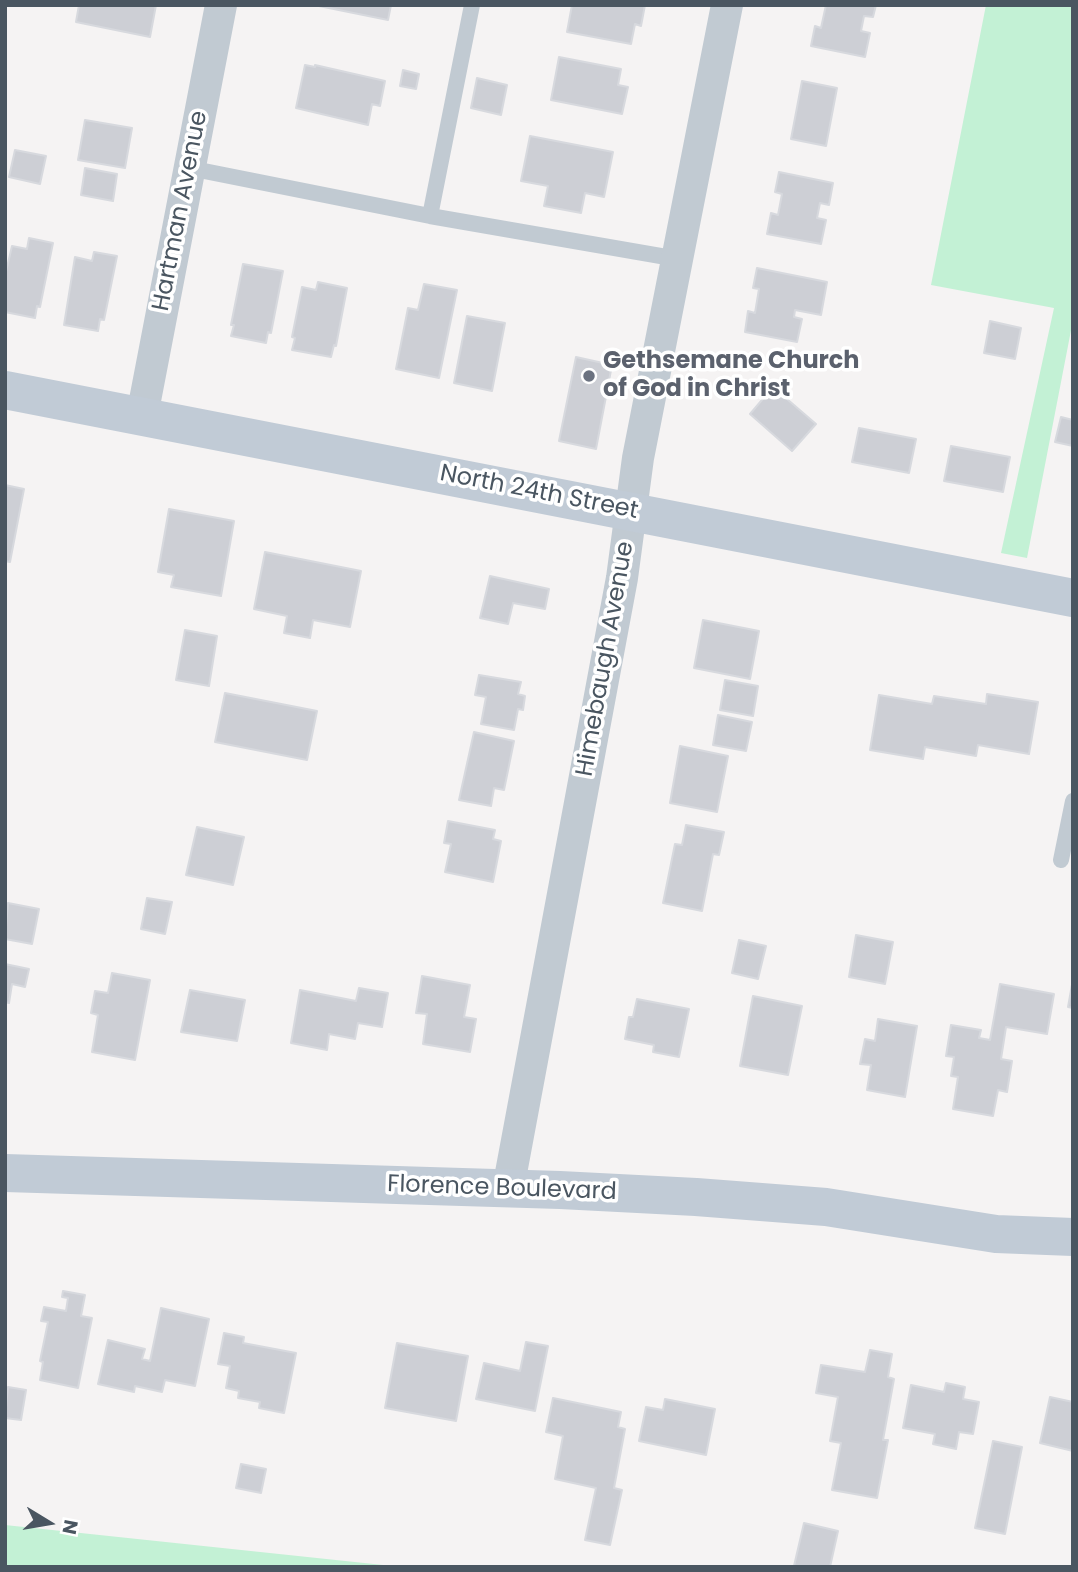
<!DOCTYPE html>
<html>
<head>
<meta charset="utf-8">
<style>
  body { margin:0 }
  #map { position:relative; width:1078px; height:1572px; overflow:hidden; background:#f5f3f3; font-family:Poppins,sans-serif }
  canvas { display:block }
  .frame { position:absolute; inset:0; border:7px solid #4a5661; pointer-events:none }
  .north { position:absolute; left:14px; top:1488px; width:70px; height:70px; -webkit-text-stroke:5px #fff; paint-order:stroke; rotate:101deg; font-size:19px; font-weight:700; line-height:28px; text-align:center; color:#4a5661 }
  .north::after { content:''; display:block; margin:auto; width:24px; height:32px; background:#4a5661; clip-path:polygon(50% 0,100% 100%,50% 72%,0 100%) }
</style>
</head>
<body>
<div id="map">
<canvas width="1078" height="1572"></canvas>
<div class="frame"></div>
<div class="north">N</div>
</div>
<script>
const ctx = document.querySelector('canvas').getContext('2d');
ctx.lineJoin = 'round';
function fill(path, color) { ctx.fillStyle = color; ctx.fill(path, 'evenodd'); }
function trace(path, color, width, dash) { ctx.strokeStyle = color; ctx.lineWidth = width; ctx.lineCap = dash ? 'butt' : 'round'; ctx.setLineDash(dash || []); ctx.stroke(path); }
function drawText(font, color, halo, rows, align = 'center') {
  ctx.font = font + ' Poppins,sans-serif'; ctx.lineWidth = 7; ctx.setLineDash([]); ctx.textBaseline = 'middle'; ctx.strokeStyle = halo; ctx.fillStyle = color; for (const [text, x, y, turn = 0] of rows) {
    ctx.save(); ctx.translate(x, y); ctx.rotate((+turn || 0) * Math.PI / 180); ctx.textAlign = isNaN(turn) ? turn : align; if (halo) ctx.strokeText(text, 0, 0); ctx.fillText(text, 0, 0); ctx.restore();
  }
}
const green = new Path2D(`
  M986,5H1073V320L1027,558L1001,553L1054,308L931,285Z
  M5,1525L402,1567H5Z`);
const building = new Path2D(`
  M79,5H156L150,37L76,22Z
  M314,5H391L388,20Z
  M572,5H645L641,26L635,24L631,44L567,32Z
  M826,5H876L873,17L864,16L861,31L870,33L865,57L811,46L815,26L821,28Z
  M559,57L621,69L618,85L628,87L622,114L551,100Z
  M305,65L315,67V65L385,81L380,106L372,104L368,125L296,108Z
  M403,70L419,74L416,89L400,86Z
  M477,78L507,85L501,115L471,108Z
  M802,81L837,88L826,146L791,139Z
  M85,120L132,128L125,168L78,160Z
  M530,136L613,152L604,197L585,193L581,213L544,206L548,186L521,181Z
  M15,150L46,156L40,184L9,177Z
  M85,168L117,174L113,201L81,195Z
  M779,172L833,183L829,205L820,203L817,218L826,220L821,244L767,234L771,213L778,215L782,194L775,192Z
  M29,238L53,243L40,307L37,306L35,318L5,312V276L12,246L27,249Z
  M94,252L117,256L104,320L100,319L98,331L64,325L75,257L92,261Z
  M243,264L283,271L271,333L268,332L266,343L231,336L234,325H231Z
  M757,268L827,282L821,315L795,310L794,317L802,319L797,342L745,332L748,311L755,313L759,289L753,288Z
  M318,282L347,288L336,346L334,345L331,357L292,350L295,338L292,337L302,287L316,290Z
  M424,284L457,290L439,378L396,369L408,308L418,310Z
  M467,316L505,323L492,391L454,383Z
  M990,321L1021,328L1015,359L984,353Z
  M576,357L612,365L596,449L559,441Z
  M773,387L816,424L792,451L750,414Z
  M1061,417L1073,420V446L1055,442Z
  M859,428L916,439L909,473L852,462Z
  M951,446L1010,457L1003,492L944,481Z
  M5,485L24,489L10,562L5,561Z
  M169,509L234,521L221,596L171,587L174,575L158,572Z
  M265,552L361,571L350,627L313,620L310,638L284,633L287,616L254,609Z
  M490,576L549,589L545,609L513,603L508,624L480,618Z
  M703,620L759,631L750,679L694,668Z
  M185,630L217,636L209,686L176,680Z
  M479,675L521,682L518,694L525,696L523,710L518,709L514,730L481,724L486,697L475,695Z
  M725,680L758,686L753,716L720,710Z
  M225,693L317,711L307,760L215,742Z
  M987,694L1038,702L1029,754L978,745L976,756L925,747L923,759L870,750L879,695L932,704L934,696L986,704Z
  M718,715L752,722L746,751L713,745Z
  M474,732L514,741L504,790L494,788L491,806L459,800Z
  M680,746L728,756L717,812L670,803Z
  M448,821L495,830L493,839L501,841L493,882L445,872L451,844L444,843Z
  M686,825L724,832L719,855L713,854L702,911L663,903L675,844L682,845Z
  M197,827L244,837L233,885L186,875Z
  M147,898L172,902L165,934L141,929Z
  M8,903L39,909L32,944L5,939Z
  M856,935L893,942L885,984L849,977Z
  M739,940L766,946L758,979L732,973Z
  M5,964L29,969L25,987L12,984L9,1003L5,1002Z
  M112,973L150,980L135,1060L92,1052L98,1015L91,1013L95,991L108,993Z
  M422,976L470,985L464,1017L476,1019L470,1052L423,1044L427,1014L416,1013Z
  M1073,979V1008L1068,1007Z
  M1000,984L1054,994L1047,1034L1006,1027L1001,1059L1012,1061L1007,1092L998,1090L993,1116L953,1109L958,1077L951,1076L954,1057L946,1056L951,1025L981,1030L979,1038L990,1040Z
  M359,988L388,993L382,1027L358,1023L355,1039L329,1034L327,1050L291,1043L300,990L356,1001Z
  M190,990L245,1000L237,1041L181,1032Z
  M753,996L802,1006L788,1075L740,1066Z
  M637,999L689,1009L679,1057L653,1052L654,1045L625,1039L629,1017H633Z
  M878,1019L917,1026L905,1097L867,1090L871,1065L860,1064L865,1039L875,1041Z
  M63,1291L85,1295L81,1316L92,1318L78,1388L40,1380L43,1362L40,1361L48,1322L41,1321L44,1307L66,1311L68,1298L62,1297Z
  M161,1308L209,1319L195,1386L165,1380L162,1392L135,1386L134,1392L98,1384L108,1340L145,1349L142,1359L150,1361Z
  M224,1333L244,1337L243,1343L296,1353L284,1413L259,1408L260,1402L238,1398L239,1391L226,1388L230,1366L218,1364Z
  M526,1342L548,1346L535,1411L476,1399L484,1363L520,1371Z
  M397,1343L468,1356L456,1421L385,1408Z
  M870,1350L892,1354L888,1377L894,1379L883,1440H888L877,1498L832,1490L841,1443L830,1441L838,1397L816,1393L821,1365L865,1372Z
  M946,1383L965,1387L963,1399L979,1402L973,1434L959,1432L956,1449L933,1444L935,1434L903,1428L911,1385L944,1392Z
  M8,1387L26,1390L21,1420L5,1418Z
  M1050,1397L1073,1402V1451L1040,1443Z
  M553,1398L621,1412L618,1427L625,1429L614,1488L622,1490L610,1545L585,1540L596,1488L555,1479L563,1436L546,1432Z
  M665,1399L715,1409L706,1455L639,1441L646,1407L663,1410Z
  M993,1441L1022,1447L1005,1534L975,1528Z
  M241,1464L266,1469L261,1493L236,1488Z
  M804,1523L838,1531L830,1567L794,1566Z`);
const lane = new Path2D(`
  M189,168L430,216L678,259
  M430,216L472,5
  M1061,860L1073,801`);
const street = new Path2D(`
  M142,416L221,5
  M508,1189L622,578L638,458L727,5`);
const secondary = new Path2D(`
  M5,390L1073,598
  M5,1173L560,1190L696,1197L826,1207L996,1234L1073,1237`);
const markers = [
  [589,376,7,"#6b7280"]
];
const streetNames = [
  ["Hartman Avenue",181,211,-79],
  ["North 24th Street",539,493,11],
  ["Himebaugh Avenue",606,659,-80],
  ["Florence Boulevard",502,1189,2]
];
const worshipNames = [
  ["Gethsemane Church",603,362],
  ["of God in Christ",603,390]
];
fill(green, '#c3f1d5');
fill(building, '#cdcfd5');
trace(building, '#d7d9de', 2);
trace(lane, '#c1cad2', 16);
trace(street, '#c1cad2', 32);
trace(secondary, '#c1cbd6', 38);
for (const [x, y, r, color] of markers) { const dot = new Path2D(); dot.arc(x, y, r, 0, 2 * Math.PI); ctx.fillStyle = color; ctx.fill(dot); trace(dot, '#fff', 2.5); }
drawText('24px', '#4a5661', '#fff', streetNames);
drawText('bold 24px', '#5b616d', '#fff', worshipNames, 'left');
</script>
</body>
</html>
